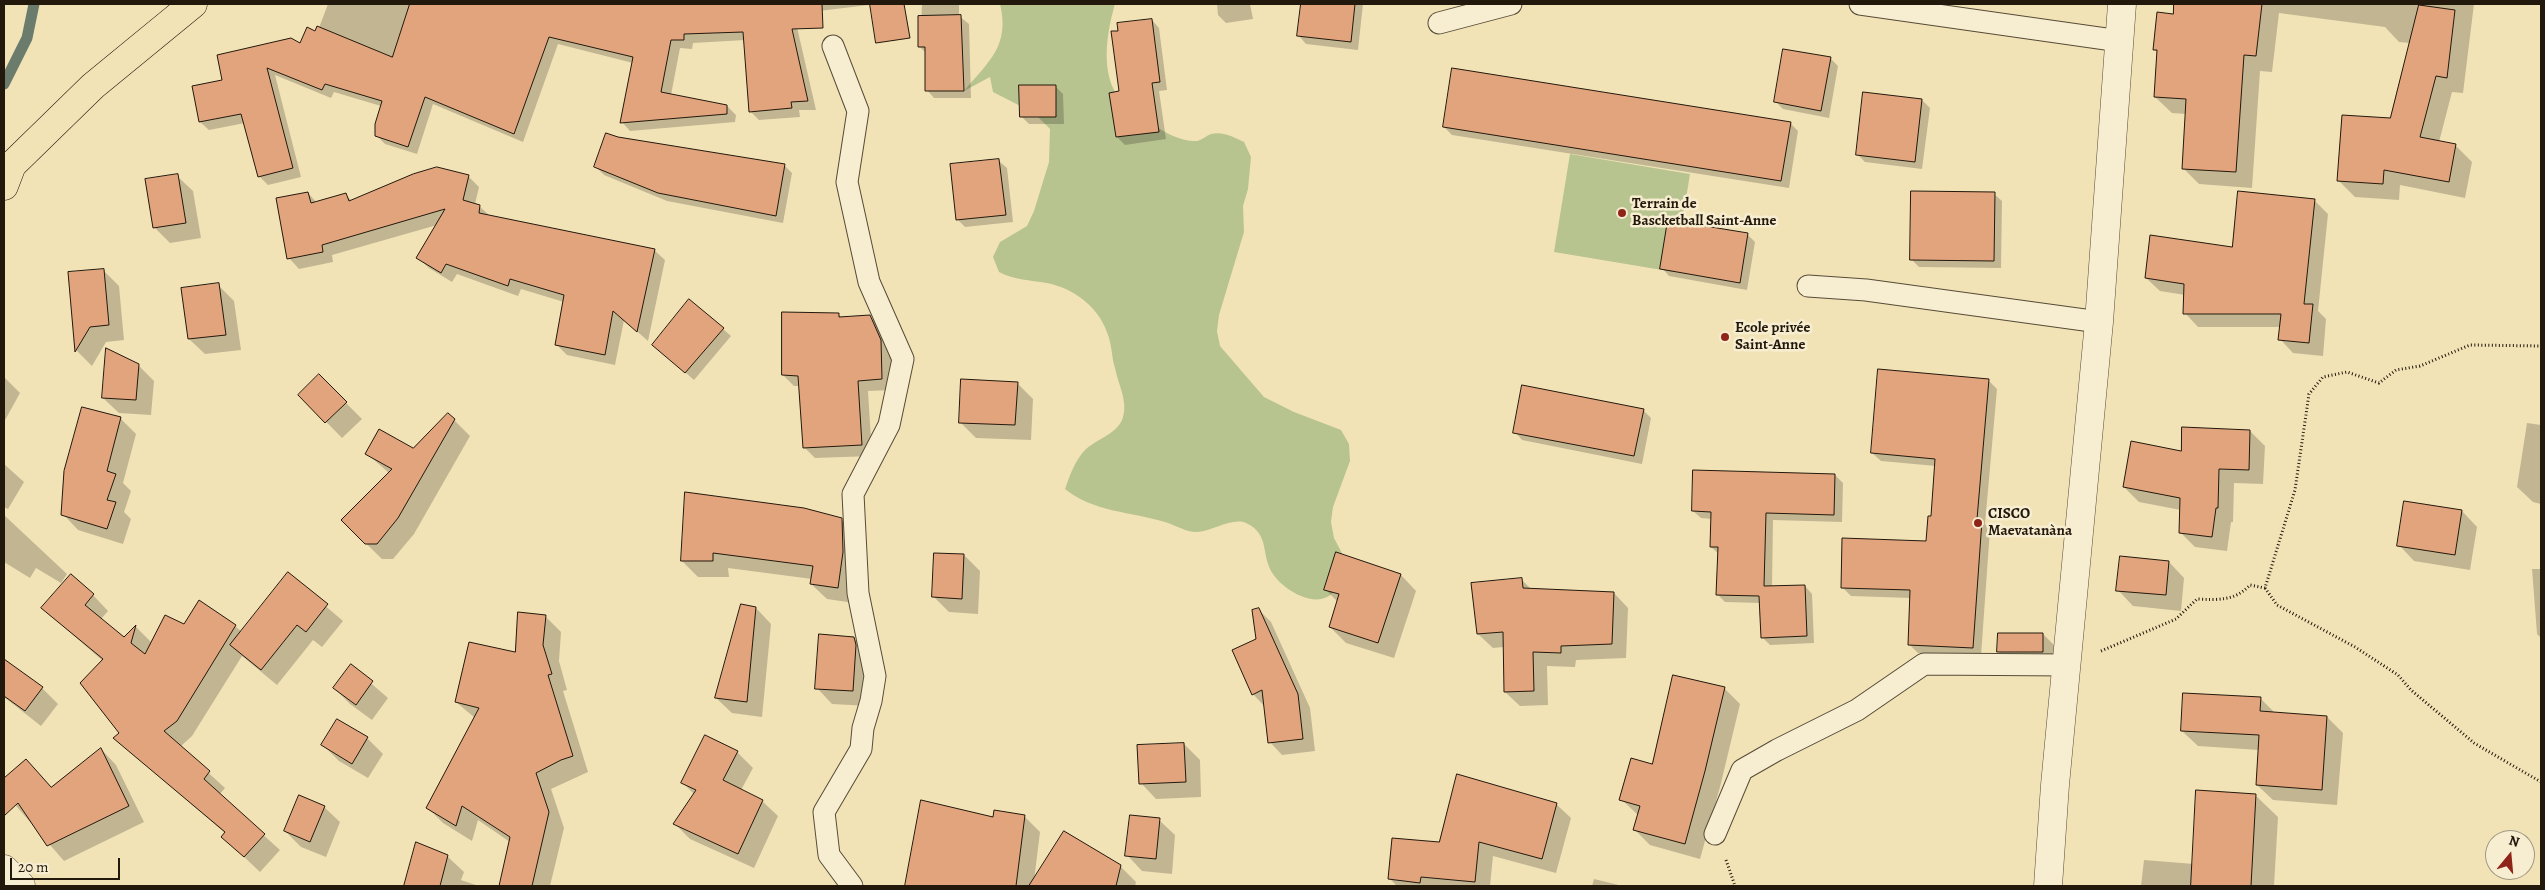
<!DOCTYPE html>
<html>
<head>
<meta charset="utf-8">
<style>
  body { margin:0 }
  #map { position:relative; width:2545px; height:890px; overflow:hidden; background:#f2e3b7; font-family:Alegreya,serif }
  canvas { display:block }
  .frame { position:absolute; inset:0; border:5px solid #22180c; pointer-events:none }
  .north { position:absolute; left:2485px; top:830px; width:50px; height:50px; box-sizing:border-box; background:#f7edd0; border:1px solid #a29882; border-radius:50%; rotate:17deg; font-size:14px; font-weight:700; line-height:20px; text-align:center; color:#22180c }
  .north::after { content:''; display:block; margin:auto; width:18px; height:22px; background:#8f2418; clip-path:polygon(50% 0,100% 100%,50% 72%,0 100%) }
  .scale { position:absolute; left:10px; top:858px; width:110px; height:22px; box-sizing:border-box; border:2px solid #22180c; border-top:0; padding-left:6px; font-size:15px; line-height:18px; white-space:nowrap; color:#22180c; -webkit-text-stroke:4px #f7edd0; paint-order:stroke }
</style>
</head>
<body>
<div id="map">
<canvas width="2545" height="890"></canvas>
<div class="frame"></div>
<div class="north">N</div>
<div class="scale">20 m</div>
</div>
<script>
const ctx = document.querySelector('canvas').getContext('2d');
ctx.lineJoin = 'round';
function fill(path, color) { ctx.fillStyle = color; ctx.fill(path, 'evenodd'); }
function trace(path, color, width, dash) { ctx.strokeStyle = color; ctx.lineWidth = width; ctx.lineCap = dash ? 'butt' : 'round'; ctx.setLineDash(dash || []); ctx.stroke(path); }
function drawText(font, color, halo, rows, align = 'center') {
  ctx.font = font + ' Alegreya,serif'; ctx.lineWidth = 5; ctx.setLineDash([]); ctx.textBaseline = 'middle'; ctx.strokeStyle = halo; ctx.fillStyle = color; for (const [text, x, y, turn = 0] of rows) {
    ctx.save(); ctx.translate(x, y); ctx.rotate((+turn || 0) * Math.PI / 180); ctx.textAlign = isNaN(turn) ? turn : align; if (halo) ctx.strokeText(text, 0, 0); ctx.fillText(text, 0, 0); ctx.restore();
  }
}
const green = new Path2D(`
  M1000,4H1115C1107,31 1099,76 1121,100C1130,109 1143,118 1154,125C1165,133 1183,142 1197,141C1202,140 1206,136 1211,134C1222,131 1234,137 1244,142L1251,157L1248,189L1243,206L1244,232L1219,315L1217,331L1220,346L1264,397L1294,412L1341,430L1349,444L1350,461L1333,507L1331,522L1334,538L1343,555L1340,586C1337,589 1333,593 1329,596C1311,607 1283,589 1273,574C1260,555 1271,535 1246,523C1233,517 1212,531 1198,532C1188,533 1175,525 1165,522C1132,512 1093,512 1065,489C1070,475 1075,460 1086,449C1097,439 1119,433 1123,417C1128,401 1118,384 1115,368C1112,359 1112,348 1109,338C1101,309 1076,289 1047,283C1029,280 1015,280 999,272L993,257L1000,242L1027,226L1034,211L1049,162L1050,129L1034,113L993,92L990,77L964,91C989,61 1010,46 1000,4Z
  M1570,154L1690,174L1674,272L1554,252Z`);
const shadow = new Path2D(`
  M328,4H536L603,26L610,10L600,4H877L794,14L816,110H799L800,117L759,120L750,111L745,40L693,43L692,49L680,48L671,95L727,106L736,115L735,122L630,131L622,122L633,63L558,44L523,142L433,104L417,154L385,144L376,135L381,106L334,92L331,98L275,75L301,177L268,185L259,176L245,123L209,130L200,122L224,81L301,44L317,33Z
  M922,4H959V16L969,24L971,98H934L927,90L926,53L920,47Z
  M1217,4H1250L1253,19L1226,23L1218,15Z
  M1302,4H1363L1358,50L1306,44L1299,36Z
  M2175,4H2474L2463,93L2452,92L2439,142L2455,145L2472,162L2465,198L2400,185L2399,200L2355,197L2339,181L2391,120L2410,43L2399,42L2385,27L2279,13L2272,72L2260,71L2252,188L2199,184L2183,168L2186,114L2172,113L2155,97L2158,53L2154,49L2174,15Z
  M1152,20L1159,28L1167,90L1159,91L1166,139L1125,145L1117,137L1111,94L1120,93L1119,32Z
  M1830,58L1838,66L1829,118L1783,109L1775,101Z
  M1055,86L1063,94L1064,124H1029L1021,116Z
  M1922,100L1930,108L1922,169L1865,162L1858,155Z
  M1790,123L1798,131L1789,188L1452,135L1444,127Z
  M617,138L784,165L792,173L783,223L667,201L604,175L596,167Z
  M999,161L1007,168L1013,222L965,227L957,219Z
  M177,176L193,191L201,238L170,243L154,227Z
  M469,177L479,187L475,204L479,206L490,216L654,250L665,260L648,341L624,320L615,365L567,355L556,344L564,302L521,289L518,296L457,274L452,282L429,268L418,258L437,225L332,255L333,262L299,269L289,258L308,193L317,203L346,195L352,201Z
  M1994,194L2002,201L2001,268L1919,267L1911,259Z
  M2314,200L2328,214L2318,311L2326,319L2323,356L2293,353L2280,339L2281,327H2198L2185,313V295L2160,291L2146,278L2233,248Z
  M1748,235L1755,242L1747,290L1669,276L1662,268Z
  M103,270L119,286L124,340L106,342L92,366L77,351L74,328Z
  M218,285L234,301L241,350L205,354L189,339Z
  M838,314L842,318L869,316L881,327L891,354L892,390L868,391L872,456L815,458L804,447L800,386H794L783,375Z
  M723,329L731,336L694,380L662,352Z
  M138,365L154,381L151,415L119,413L103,398Z
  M319,376L362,419L342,438L300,395Z
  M4,377L20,393L4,422Z
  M1988,380L1997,389L1985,524L1990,529L1981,656L1918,653L1909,644L1911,598L1851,596L1842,587L1927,543L1932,517L1936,466L1881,461L1872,453Z
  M1017,383L1033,399L1031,440L976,438L960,422Z
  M1643,410L1651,418L1642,464L1522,440L1515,432Z
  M120,418L136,434L123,483L131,491L124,512L131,519L123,544L78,530L63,514Z
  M454,420L470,436L414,534L393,559H382L342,520L389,473L366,453L413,449Z
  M2527,423L2541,425V504L2533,502L2517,487Z
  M2250,431L2265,446L2263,484L2234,483L2233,522H2231L2227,551L2195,547L2180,532L2181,510L2139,502L2124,487L2182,452Z
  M4,464L24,482L8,509L4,507Z
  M1835,475L1843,483L1842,522L1773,520L1772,587L1805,586L1812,594L1814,643L1770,645L1762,637L1761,603L1725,602L1717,594L1719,554L1711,547L1712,519L1701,518L1693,511Z
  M2462,511L2477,527L2470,570L2414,561L2399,545Z
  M4,515L67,574L61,583L36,568L30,578L4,562Z
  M841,519L857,535L854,603L827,599L811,584L812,579L728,568L729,577H698L682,561Z
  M1337,554L1401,575L1416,591L1394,658L1346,643L1330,627L1338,602L1325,589Z
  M964,555L980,571L978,614L949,612L934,597Z
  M2169,562L2184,578L2181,611L2133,606L2118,590Z
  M2532,569H2541V638L2537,634Z
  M288,574L343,621L322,647L313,640L277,685L242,656L192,736L180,747L225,788L219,795L280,850L260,872L223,837L226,834L115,738L121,734L103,661L42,608L93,595L108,611L101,619L124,639L136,627L152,643L184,626H235L242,632Z
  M1522,580L1532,590L1614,593L1628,608L1626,658L1576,660L1575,667L1547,666L1548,705L1520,706L1505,692L1504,647L1493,648L1478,634Z
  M756,608L771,624L762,717L732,713L716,698Z
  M1258,609L1271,622L1310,708L1315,751L1282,755L1270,742L1265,707L1253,694Z
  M545,616L561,632L559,661L567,690L563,691L588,772L551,789L564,828L550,886H500L510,842L478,820L472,841L443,823L427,807L475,718L456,702L516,653Z
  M2043,634L2059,650L2058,668L2014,667L1999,652Z
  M854,638L870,654L869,706L832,704L817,688Z
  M351,666L388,698L372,720L350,704L334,688Z
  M13,667L42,688L58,704L41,726L4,697V679Z
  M1724,688L1740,704L1720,787L1700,859L1650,845L1635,830L1639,816L1621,799Z
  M2260,698L2276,714L2327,717L2343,733L2337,805L2273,800L2257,785L2259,750L2198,746L2182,731Z
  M367,738L383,754L368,778L339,761L323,745Z
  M1184,744L1200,760L1201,797L1156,799L1141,783Z
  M101,749L116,765L144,822L64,861L4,792V779L26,761L52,788Z
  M737,752L753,768L741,790L762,801L778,816L754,868L690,839L674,823L694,794L682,782Z
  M2255,795L2278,817L2274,886H2141L2144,860L2194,864Z
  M922,801L994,819L1024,816L1040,832L1034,881L1120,866L1136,882L1135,886H906Z
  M1556,804L1571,818L1556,873L1493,856L1490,886H1397L1390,879L1440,844Z
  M324,807L340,822L326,857L301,847L285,831Z
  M1159,820L1175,835L1172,874L1142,871L1127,855Z
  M416,844L448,857L464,872L461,880L479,886H406Z
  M1594,879L1623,886H1592Z`);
const stream = new Path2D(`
  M4,84L27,38L34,4`);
const building = new Path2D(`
  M410,4H822L823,28L792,29L808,101L791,102L792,108L749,112L743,32L684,34V40H671L661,92L727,105V114L620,123L633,57L549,37L514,134L425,97L408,147L375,136V124L382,101L325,84L322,90L267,68L293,168L258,177L241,114L199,122L192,86L222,80L217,55L291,38L300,43L307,27L315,31L317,26L392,57Z
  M870,4H904L910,38L876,43Z
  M1301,4H1355L1351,42L1297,36Z
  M2174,4H2262L2256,56L2244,55L2236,172L2182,169L2186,99L2154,97L2157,50H2153L2157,12L2173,14Z
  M2419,5L2455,10L2447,78L2436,76L2420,137L2456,144L2449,182L2384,170L2383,184L2337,181L2342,115L2390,118Z
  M961,15L964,91H925V47H918V16Z
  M1152,19L1160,82L1152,83L1159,132L1116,137L1109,93L1119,91L1111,31H1118L1117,23Z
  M1783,49L1831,57L1821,111L1774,102Z
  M1452,68L1791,122L1781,181L1443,127Z
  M1019,85H1056V117H1020Z
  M1863,92L1922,99L1915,162L1856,155Z
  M606,133L618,137L785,164L776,216L658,193L594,167Z
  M999,159L1006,215L956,220L950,164Z
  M437,167L469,175L463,200L480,205L479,213L655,249L637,332L613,311L605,355L555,345L564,295L510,279L508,286L446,264L441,273L416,258L445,209L322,245L323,252L287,259L276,198L308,192L311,203L346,193L349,201L413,174Z
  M178,174L186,223L153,228L145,179Z
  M1911,191L1995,192L1994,261L1910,260Z
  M2238,191L2315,199L2304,304H2313L2309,343L2278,340L2281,314H2183L2184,284L2145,278L2150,235L2232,247Z
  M1668,220L1748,233L1740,283L1660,269Z
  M104,269L109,325L90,327L75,352L68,272Z
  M219,283L226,335L188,339L181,288Z
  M689,299L724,328L685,373L652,345Z
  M782,312L839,313V317L870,315L881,340L882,379L858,381L862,445L803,448L798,376L782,375Z
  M106,348L139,364L136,400L102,398Z
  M1878,369L1989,379L1977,519L1982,520L1973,648L1908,645L1910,590L1841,588L1842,538L1926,541L1928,516H1931L1935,459L1871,453Z
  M319,374L347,402L325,423L298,395Z
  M961,379L1018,382L1015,425L959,423Z
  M1522,385L1644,409L1634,456L1513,433Z
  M82,407L121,417L107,471L116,474L107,500L116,502L107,529L61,515L64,471Z
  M448,413L455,419L398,518L377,544H365L341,520L392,469L365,454L379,429L413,448Z
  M2182,427L2250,430L2249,470L2219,469L2218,508H2216L2212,537L2179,533L2180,498L2123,487L2131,441L2181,451Z
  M1693,470L1835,474L1834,515L1766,513L1764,586L1805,585L1807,636L1761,638L1759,596L1716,595L1718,547H1710L1711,512L1692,511Z
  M685,492L804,508L842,518L843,552L838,588L810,584L813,566L713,553V561H681Z
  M2404,501L2462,510L2455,555L2397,546Z
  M1336,552L1401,574L1378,643L1329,627L1339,594L1324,590Z
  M934,553L964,554L962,599L932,597Z
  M2120,556L2169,561L2166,595L2116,591Z
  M288,572L328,604L306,632L297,625L261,670L230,645Z
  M71,574L94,594L85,605L124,637L136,625L131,643L145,654L165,615L184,624L199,600L236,625L177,721L164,731L210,771L204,779L265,834L244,857L221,837L225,832L113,738L119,733L80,683L103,659L41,608Z
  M1522,578L1523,588L1614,592L1612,644L1561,646V653L1533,652L1534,691L1504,692L1503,632L1477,634L1471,583Z
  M741,604L756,607L747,702L715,698Z
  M1259,608L1298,694L1303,739L1268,743L1262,690L1252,695L1232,650L1256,639L1252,610Z
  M518,612L546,615L543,645L552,674L548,675L573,756L561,760L536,773L549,812L532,886H499L510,837L462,806L456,826L426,808L479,708L455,702L469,642L515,652Z
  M1998,633H2043V652H1997Z
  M819,634L854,637L856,645L853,691L815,689Z
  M4,659L43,687L25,711L4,696Z
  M351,664L373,681L356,705L333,688Z
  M1673,675L1725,687L1705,771L1685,844L1633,830L1640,806L1619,800L1631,758L1652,764Z
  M2183,693L2261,697L2260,711L2327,716L2322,790L2256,785L2259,735L2181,731Z
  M337,719L368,737L352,764L321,745Z
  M705,735L738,751L723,780L763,800L738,854L673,824L696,790L681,783Z
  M1184,743L1186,782L1139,784L1137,745Z
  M101,748L129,806L47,846L18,803L4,816V778L26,759L51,787Z
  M1457,774L1557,803L1542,859L1479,842L1475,882L1421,877L1420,883L1388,879L1392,838L1439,842Z
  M2196,790L2256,794L2251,886H2191Z
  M299,795L325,806L310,842L284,831Z
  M921,800L993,817L994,810L1025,815L1016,886H905Z
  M1130,815L1160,818L1156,859L1125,856Z
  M1064,831L1121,865L1116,886H1029Z
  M416,842L448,855L440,886H404Z`);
const path = new Path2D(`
  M2265,588L2277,605L2355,647L2398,675L2411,690L2474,743L2541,782
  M2101,651L2176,619L2197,599C2218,600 2235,601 2250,585L2265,588L2295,490L2309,394L2323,377L2347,372L2379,383L2396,370L2420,366L2470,345L2541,346
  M1726,860L1735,886`);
const lane = new Path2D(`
  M1860,4L2120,41
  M1439,23L1511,4
  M833,46L858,111L847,182L869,282L903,359L889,425L853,494L858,593L875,676L871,701L863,728L861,749L824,812L829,855L852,886
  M1808,286L1866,290L2099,322
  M1715,834L1742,770L1777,750L1857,710L1924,664L2068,665`);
const street = new Path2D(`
  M4,869L21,886
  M2048,886L2055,785L2099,322L2122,4`);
const primary = new Path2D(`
  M4,186L12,165L93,86L193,4`);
const markers = [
  [1622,213,5,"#8f2418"],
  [1725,337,5,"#8f2418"],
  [1978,523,5,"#8f2418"]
];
const poiNames = [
  ["Terrain de",1632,204],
  ["Bascketball Saint-Anne",1632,221],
  ["Ecole privée",1735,328],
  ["Saint-Anne",1735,345],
  ["CISCO",1988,514],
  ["Maevatanàna",1988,531]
];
fill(green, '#b8c490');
fill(shadow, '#0003');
trace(stream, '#6b7c6d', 11);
fill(building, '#e2a47d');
trace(building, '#22180c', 1);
trace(lane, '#564b37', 23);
trace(street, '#564b37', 29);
trace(primary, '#22180c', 29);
trace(path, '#22180c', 3, [1, 2.5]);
trace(lane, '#f7edd0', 21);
trace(street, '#f7edd0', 28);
trace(primary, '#f2e3b7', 28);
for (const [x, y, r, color] of markers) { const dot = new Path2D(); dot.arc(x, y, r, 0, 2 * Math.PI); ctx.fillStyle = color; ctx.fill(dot); trace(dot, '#f7edd0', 2); }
drawText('bold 15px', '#22180c', '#f7edd0', poiNames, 'left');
</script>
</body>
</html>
